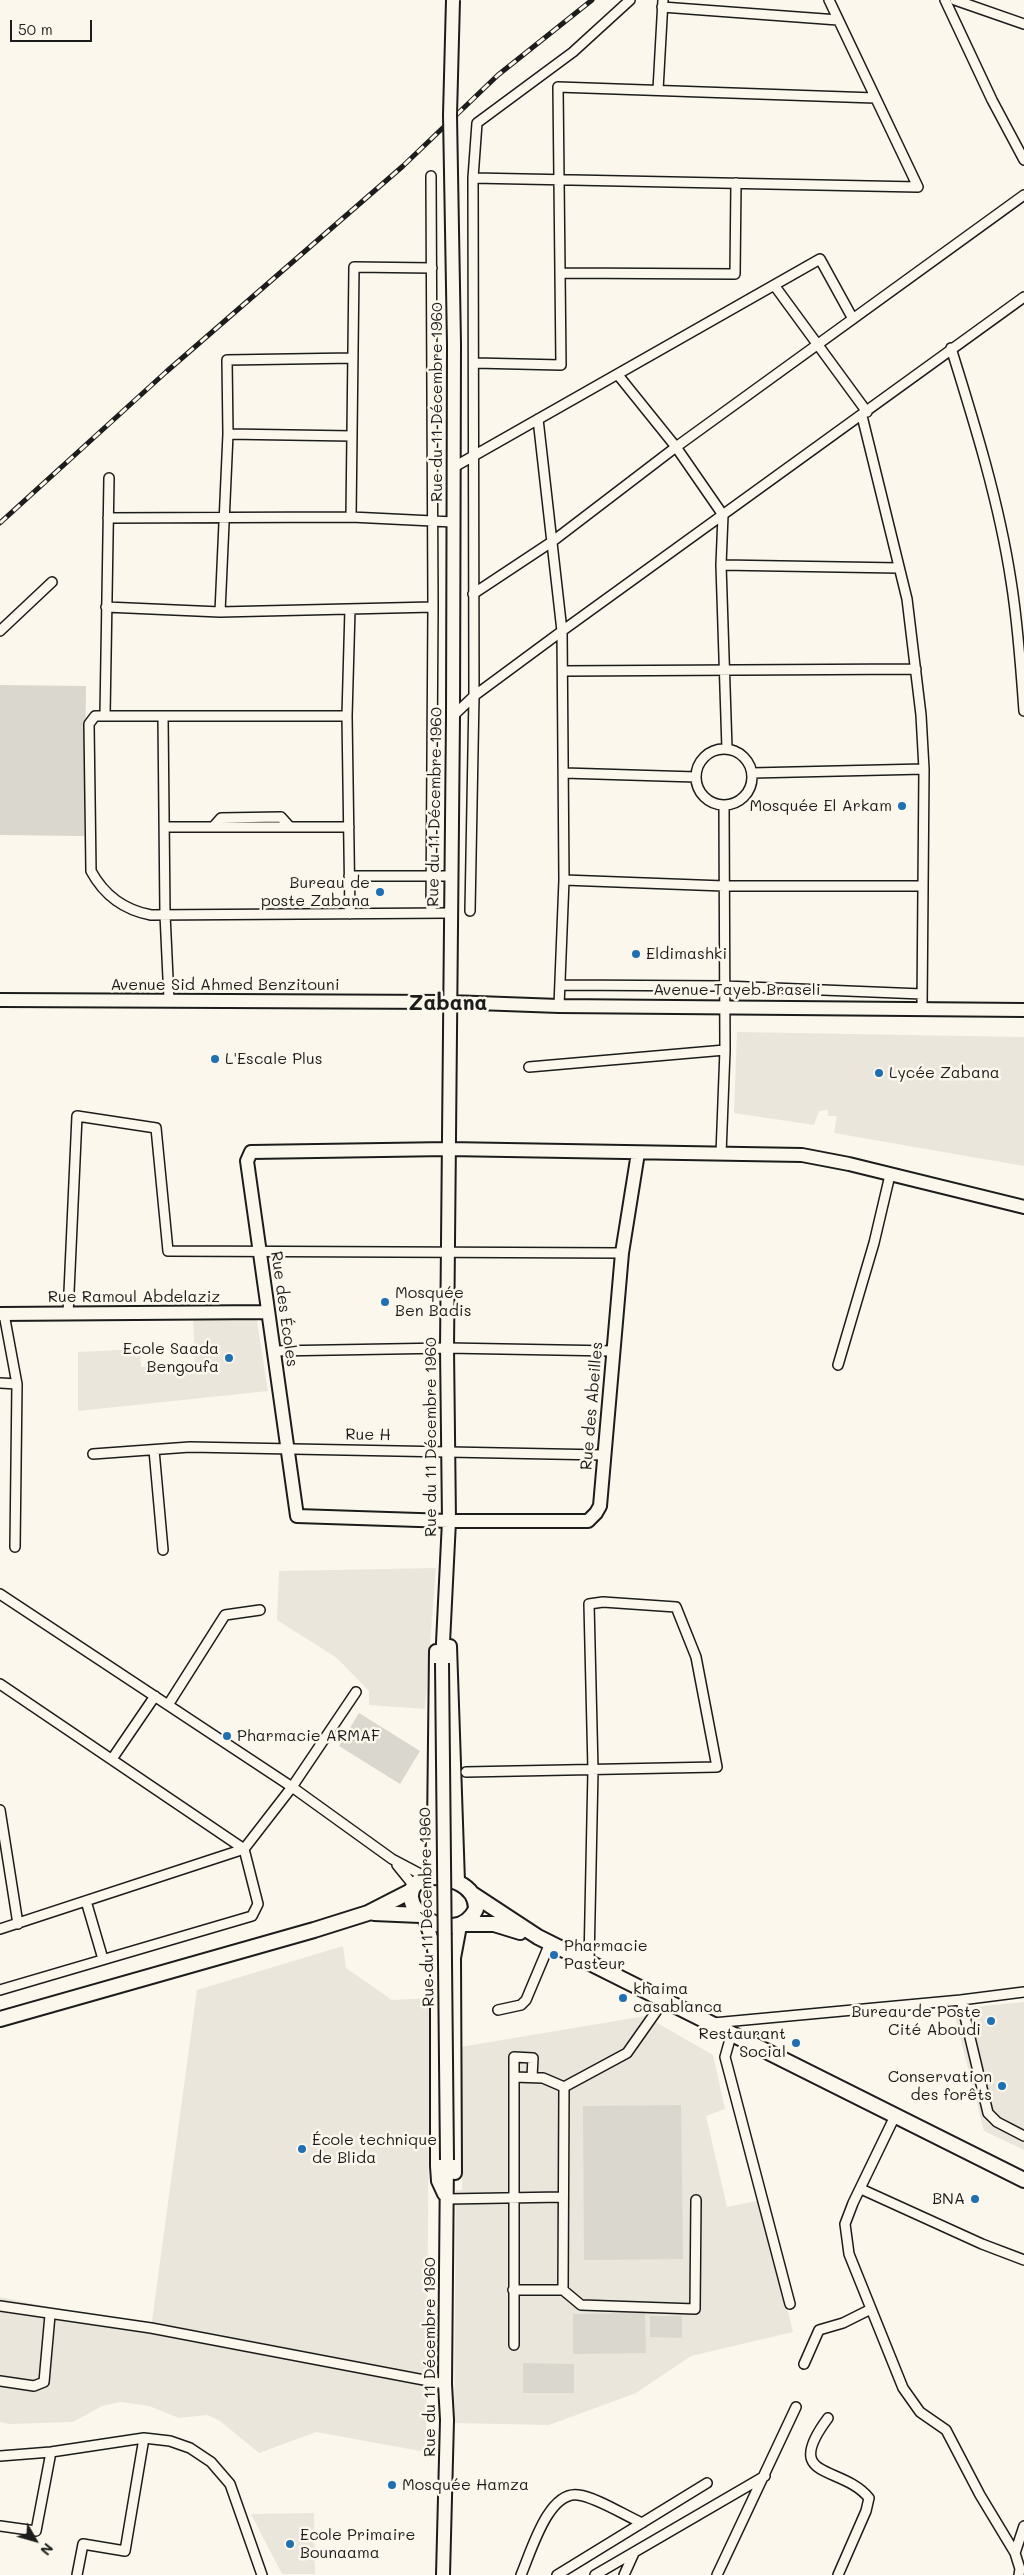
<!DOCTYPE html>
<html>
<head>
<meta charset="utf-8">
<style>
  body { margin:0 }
  #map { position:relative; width:1024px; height:2575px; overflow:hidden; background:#fbf7ec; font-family:Mali,sans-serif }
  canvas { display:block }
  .north { position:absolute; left:10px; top:2515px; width:50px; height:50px; -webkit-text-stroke:4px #fbf7ec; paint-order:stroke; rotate:128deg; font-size:14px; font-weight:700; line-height:20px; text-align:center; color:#1c1c1c }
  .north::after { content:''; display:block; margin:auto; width:18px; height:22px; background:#1c1c1c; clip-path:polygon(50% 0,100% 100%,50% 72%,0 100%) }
  .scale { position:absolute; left:10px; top:20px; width:82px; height:22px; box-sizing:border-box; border:2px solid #1c1c1c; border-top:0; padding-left:6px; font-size:15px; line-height:18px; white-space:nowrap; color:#1c1c1c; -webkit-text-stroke:4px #fbf7ec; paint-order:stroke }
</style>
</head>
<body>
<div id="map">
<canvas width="1024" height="2575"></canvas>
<div class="north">N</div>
<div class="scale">50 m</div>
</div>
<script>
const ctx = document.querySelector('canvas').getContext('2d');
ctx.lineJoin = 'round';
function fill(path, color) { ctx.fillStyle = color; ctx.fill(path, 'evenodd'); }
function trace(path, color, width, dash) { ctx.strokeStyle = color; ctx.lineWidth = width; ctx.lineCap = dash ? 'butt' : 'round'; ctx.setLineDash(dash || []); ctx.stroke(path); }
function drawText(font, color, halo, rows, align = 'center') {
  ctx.font = font + ' Mali,sans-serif'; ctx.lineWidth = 5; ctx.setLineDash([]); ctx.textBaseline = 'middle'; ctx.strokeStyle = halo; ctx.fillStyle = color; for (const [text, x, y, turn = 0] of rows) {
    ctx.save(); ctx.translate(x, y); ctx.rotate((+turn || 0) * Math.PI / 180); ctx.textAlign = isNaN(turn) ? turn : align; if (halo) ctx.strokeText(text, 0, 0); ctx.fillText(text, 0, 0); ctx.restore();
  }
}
const built = new Path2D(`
  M737,1032L1024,1037V1166L834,1133L837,1116H828V1110L819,1111L814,1125L734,1113Z
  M256,1315L268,1391L78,1411V1352L140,1349L141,1367L195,1365L193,1316Z
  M436,1568L425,1709L369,1705V1691L337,1658L277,1620L279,1571Z
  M343,1946L346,1968L392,2000L430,1998L426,2452L316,2432L259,2453L219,2420L207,2415L179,2418L149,2406L121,2402L102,2406L73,2422L9,2424L0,2422V2297L151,2328L197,1990Z
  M1024,2002V2150L984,2131L953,2009Z
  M645,2016L713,2055L725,2109L706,2116L727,2207L761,2200L793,2332L691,2356L636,2393L549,2425L454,2423L456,2190H462L461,2047Z
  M314,2513L315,2574H282L251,2514Z`);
const green = new Path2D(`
  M0,685L86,686L84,836L0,835Z
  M359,1713L420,1751L400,1784L339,1746Z
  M681,2105L683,2259L584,2260L583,2106Z
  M645,2313L646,2353L573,2354V2314Z
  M650,2316H682V2338L650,2337Z
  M523,2363L574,2364V2393H523Z`);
const street = new Path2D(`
  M945,0L992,100L1024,160
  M955,0L1024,24
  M662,7L838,20
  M658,90L663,0
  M431,176L433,607L431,913
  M473,178L477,123L573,52L630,0
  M561,273L735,274L736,183
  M774,285L867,412
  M951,348C975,425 999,502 1011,581C1018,624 1021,668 1024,711
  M475,363L561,365L558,87L875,98
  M618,375L676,447L723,515L721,565L727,749
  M862,416L907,599L921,715L924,769L922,1008
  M538,419L562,631L564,880L559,1006
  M228,434L352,436
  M454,467L820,259L853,319
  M351,517L354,267L432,268
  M108,518L351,517L453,522
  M721,565L899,568
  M473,594L553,541L676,447L1024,195
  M106,607L220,612L433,607
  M220,612L228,434L227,360L353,358
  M0,631L52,582
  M563,671L916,669
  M105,715L109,478
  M347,716H95L89,724L91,871C104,895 124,910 151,915L450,913
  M453,716L474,696L562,631L1024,297
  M163,717L165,914L169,1000
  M696 777a28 28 0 1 1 56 0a28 28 0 1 1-56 0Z
  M564,773L696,777
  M752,773L924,769
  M166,827H349
  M213,827L221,818L281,817L290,827
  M349,876H450
  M564,880L724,886H922
  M470,911L474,696L473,178L918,187L829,0
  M350,914L347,716L350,609
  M561,985L724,986L922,994
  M529,1067L725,1050
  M721,1154L725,1050L724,805
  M4,1314L17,1384L15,1547
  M68,1314L77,1116L156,1128L168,1251L622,1253
  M274,1351L447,1348L613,1351
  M838,1365L874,1243L890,1175
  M0,1383L17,1384
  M154,1450L163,1550
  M93,1454L190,1447L604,1455
  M0,1594L292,1787L392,1859L426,1877
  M0,1684L244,1849L258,1904L252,1916L0,1990
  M168,1705L225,1615L260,1610
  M112,1759L155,1696
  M466,1772L717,1767L696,1657L676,1607L603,1602L589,1604L593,1770L589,1962
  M0,1810L18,1924
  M397,1865L414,1886
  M86,1901L103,1959
  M0,1929L244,1849L292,1787L356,1692
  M961,2000L988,2113L997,2122L1024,2136
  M498,2010L521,2005L526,2000L550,1943
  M713,2023L961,2000L1024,1992
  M732,2032L725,2057L790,2304
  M514,2077V2057L533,2058L532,2077
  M895,2116L853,2203L845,2224L849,2254L903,2388L920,2412L946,2430L980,2495L1015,2553L1020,2569L1019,2575
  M861,2189L982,2244L1024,2260
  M447,2199L562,2197
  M513,2290H563L564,2087L627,2053L665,1999
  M563,2290L581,2305L695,2309L696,2200
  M0,2306L151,2328L445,2384
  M514,2345V2077L543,2078L564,2087
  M804,2364L819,2330L843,2323L871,2309
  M0,2381L34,2386L44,2382L50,2315
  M828,2418C781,2481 841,2464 869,2498L866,2511L838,2575
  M0,2456L51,2452L144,2438L170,2441L190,2448L211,2462L230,2484L262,2575
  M0,2526L36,2531L51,2452
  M1015,2553L1024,2526
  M77,2575L83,2544L125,2551L144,2438
  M521,2575C531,2552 548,2491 578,2495C596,2497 624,2515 642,2523
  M557,2575L707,2483
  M595,2575L765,2476
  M624,2575L634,2553
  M717,2575L796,2407`);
const secondary = new Path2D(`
  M0,1000L450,1002L559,1006L1024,1010
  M638,1153L622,1253L600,1506L596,1513L588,1521H449L297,1516L247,1161L251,1152L448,1149L802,1155L849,1164L1024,1207
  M0,1314L268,1312
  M450,1646L458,1882
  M442,1663L449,1521L447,1348L453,716L454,344
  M430,1877L434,1830L436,1651
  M424,1917L433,1943L437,1969V2166L438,2181L444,2194
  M455,2173L454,1958L460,1926
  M443,2575L447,2420L445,2384L447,2160`);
const primary = new Path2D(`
  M426,1877C446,1876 476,1883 476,1909C455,1954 379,1899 426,1877Z
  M471,1893L538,1937L1024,2180
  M374,1913L420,1915
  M465,1924H494L520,1932
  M0,2019L314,1930L368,1913L411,1891`);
const rail = new Path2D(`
  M0,523L166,372L403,166L498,75L592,0`);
const secondaryBridge = new Path2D(`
  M453,0L450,115L454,344
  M442,1663L447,2160`);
const markers = [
  [902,806,5,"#1f6fb2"],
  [380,892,5,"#1f6fb2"],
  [636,954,5,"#1f6fb2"],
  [215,1059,5,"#1f6fb2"],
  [879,1073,5,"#1f6fb2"],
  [385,1302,5,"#1f6fb2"],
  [229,1358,5,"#1f6fb2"],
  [227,1736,5,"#1f6fb2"],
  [554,1955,5,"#1f6fb2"],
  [623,1998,5,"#1f6fb2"],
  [991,2021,5,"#1f6fb2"],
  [796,2043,5,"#1f6fb2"],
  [1002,2086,5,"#1f6fb2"],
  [302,2149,5,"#1f6fb2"],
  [975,2199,5,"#1f6fb2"],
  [392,2485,5,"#1f6fb2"],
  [290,2544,5,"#1f6fb2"]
];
const streetNames = [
  ["Rue du 11 Décembre 1960",437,402,-90],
  ["Rue du 11 Décembre 1960",435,807,-89],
  ["Avenue Sid Ahmed Benzitouni",225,985],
  ["Avenue Tayeb Braseli",737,990],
  ["Rue Ramoul Abdelaziz",134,1297],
  ["Rue des Écoles",284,1309,82],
  ["Rue des Abeilles",592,1406,-85],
  ["Rue H",368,1435,1],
  ["Rue du 11 Décembre 1960",431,1437,-90],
  ["Rue du 11 Décembre 1960",427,1907,-91],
  ["Rue du 11 Décembre 1960",430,2357,-90]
];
const poiNames = [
  ["Mosquée El Arkam",892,806,"right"],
  ["Bureau de",370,883,"right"],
  ["poste Zabana",370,901,"right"],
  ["Eldimashki",646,954],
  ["L'Escale Plus",225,1059],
  ["Lycée Zabana",889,1073],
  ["Mosquée",395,1293],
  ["Ben Badis",395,1311],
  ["Ecole Saada",219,1349,"right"],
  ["Bengoufa",219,1367,"right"],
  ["Pharmacie ARMAF",237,1736],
  ["Pharmacie",564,1946],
  ["Pasteur",564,1964],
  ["khaima",633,1989],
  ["casablanca",633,2007],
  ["Bureau de Poste",981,2012,"right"],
  ["Cité Aboudi",981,2030,"right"],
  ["Restaurant",786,2034,"right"],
  ["Social",786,2052,"right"],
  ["Conservation",992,2077,"right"],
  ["des forêts",992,2095,"right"],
  ["École technique",312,2140],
  ["de Blida",312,2158],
  ["BNA",965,2199,"right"],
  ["Mosquée Hamza",402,2485],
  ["Ecole Primaire",300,2535],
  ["Bounaama",300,2553]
];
const districtNames = [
  ["Zabana",448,1004]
];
fill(built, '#eae6dc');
fill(green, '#dad7ce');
trace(street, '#1c1c1c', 12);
trace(secondary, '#1c1c1c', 16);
trace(primary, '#1c1c1c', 18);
trace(street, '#fbf7ec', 9);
trace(secondary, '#fbf7ec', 12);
trace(primary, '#fbf7ec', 14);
trace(rail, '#1c1c1c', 5);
trace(rail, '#fbf7ec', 3, [9]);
trace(secondaryBridge, '#1c1c1c', 16, []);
trace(secondaryBridge, '#fbf7ec', 12);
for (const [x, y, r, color] of markers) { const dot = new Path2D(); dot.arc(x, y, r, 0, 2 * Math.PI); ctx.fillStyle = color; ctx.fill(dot); trace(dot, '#fbf7ec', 2); }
drawText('16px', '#1c1c1c', '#fbf7ec', streetNames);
drawText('16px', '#1c1c1c', '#fbf7ec', poiNames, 'left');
drawText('bold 21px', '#1c1c1c', '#fbf7ec', districtNames);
</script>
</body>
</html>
